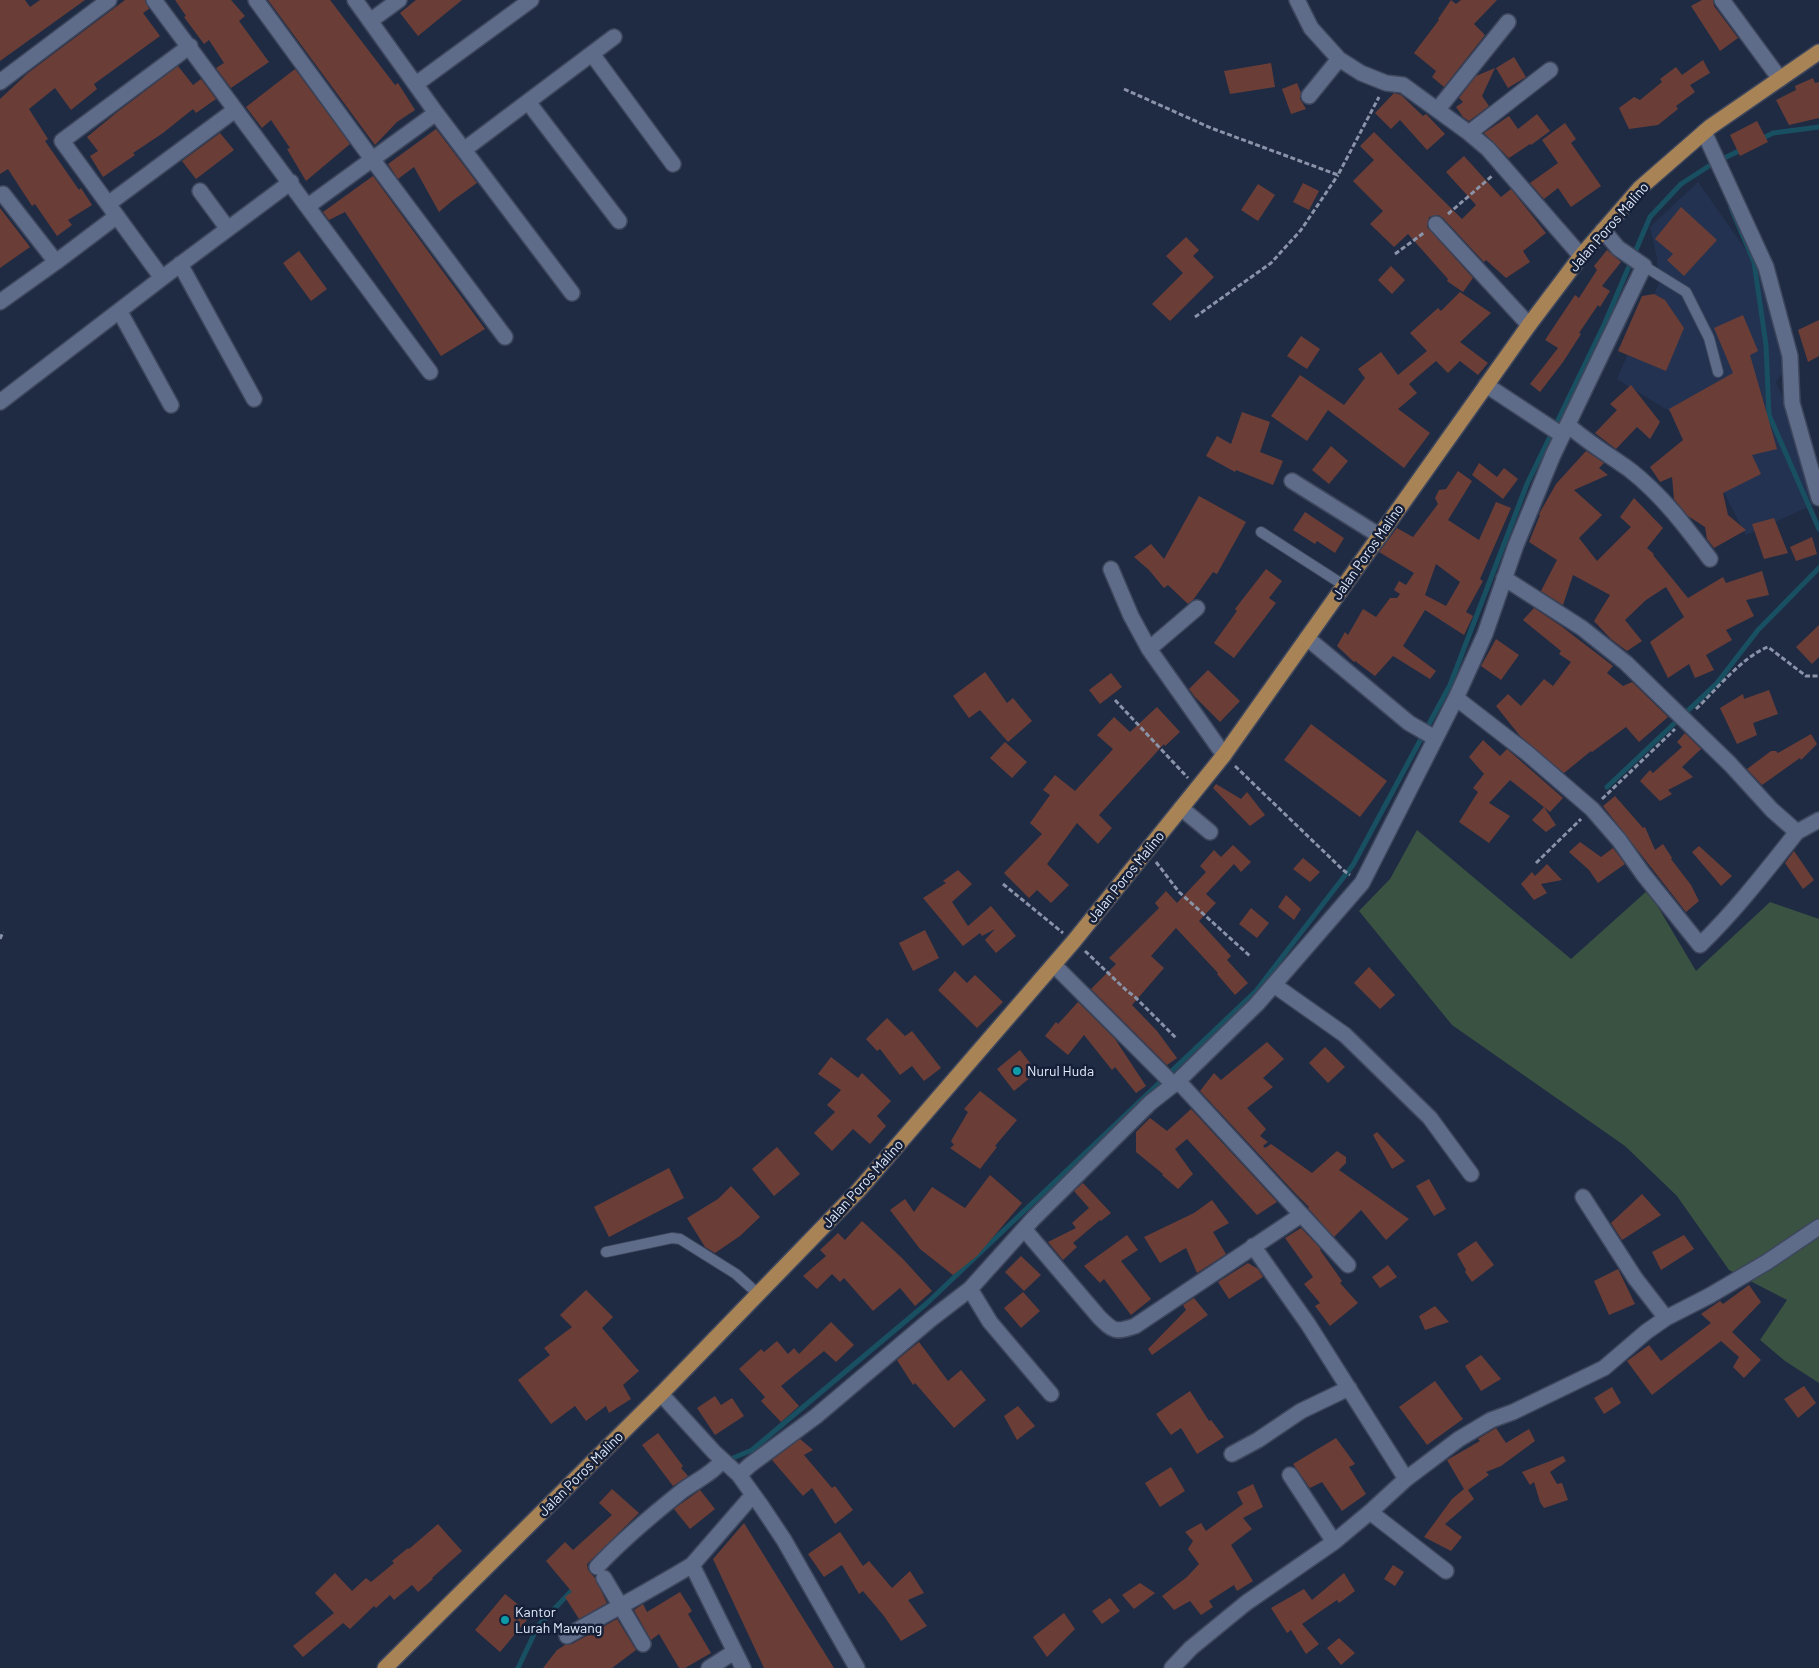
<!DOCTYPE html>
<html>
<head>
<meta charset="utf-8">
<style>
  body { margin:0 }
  canvas { display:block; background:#1f2a43 }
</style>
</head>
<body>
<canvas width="1819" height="1668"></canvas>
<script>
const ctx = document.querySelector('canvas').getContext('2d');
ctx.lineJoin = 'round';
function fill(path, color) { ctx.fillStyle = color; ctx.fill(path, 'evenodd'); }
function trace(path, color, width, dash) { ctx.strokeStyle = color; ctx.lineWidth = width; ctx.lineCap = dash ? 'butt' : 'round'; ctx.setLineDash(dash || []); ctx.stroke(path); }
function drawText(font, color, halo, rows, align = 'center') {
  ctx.font = font + ' Barlow,sans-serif'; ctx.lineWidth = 5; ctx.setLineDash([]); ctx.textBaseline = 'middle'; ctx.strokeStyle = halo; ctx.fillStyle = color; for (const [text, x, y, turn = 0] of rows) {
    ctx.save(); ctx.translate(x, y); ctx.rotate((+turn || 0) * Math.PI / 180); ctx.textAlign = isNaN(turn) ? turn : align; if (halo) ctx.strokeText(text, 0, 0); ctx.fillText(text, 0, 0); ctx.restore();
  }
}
const built = new Path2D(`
  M1698,182L1765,277L1787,366L1776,382L1819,479V502L1746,535L1687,422L1617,379L1659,283L1657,258L1650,227Z`);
const green = new Path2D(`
  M1417,830L1571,959L1648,890L1696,971L1770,902L1819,919V1383L1785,1361L1760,1340L1787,1300L1729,1270L1677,1196L1625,1146L1452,1025L1359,911L1390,879Z`);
const stream = new Path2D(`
  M1761,139L1773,133L1819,127
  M1731,208L1754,262L1766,345L1769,415L1819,529
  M1607,787L1717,683L1758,630L1819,568
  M726,1461L752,1450L926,1304L1256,991L1353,865L1450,685L1527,484L1604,325L1650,217L1681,184L1712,164L1743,149
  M518,1668L538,1626L575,1587`);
const building = new Path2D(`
  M0,0H25L30,7L40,0H85L0,61Z
  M125,0H145L149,9L143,13L160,36L94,84L97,89L71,110L55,88L29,109L48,139L45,141L79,190L81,188L92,205L68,220L72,225L57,236L35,204L32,206L8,169L0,174V99L28,73Z
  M175,0H231L245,16L239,21L269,62L231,88L216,68L224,63L209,40L204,44L184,17L186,16Z
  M268,0H330L395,85L398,83L415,110L397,122L375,145Z
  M416,0H462L418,36L400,13Z
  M1451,0L1456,4L1461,0H1497L1474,24L1485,35L1444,87L1432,77L1436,71L1414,53L1439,20L1438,19Z
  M1702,0H1713L1714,6L1738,38L1720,51L1691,6Z
  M1514,57L1526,77L1508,88L1496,68Z
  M1703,60L1710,73L1690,85L1695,92L1676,106L1678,109L1658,125L1629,129L1619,108L1634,97L1640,100L1662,82L1660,79L1676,67L1682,75Z
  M1271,63L1275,87L1230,94L1224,71Z
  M178,66L193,85L201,79L216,99L196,113L193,109L163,133L133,153L135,155L103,177L90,156L98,151L87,137L116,113Z
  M1495,68L1482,96L1489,106L1469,121L1463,117L1456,107L1463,102L1459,98L1476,76Z
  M295,69L350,144L306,181L287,149L290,148L271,120L262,128L246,107Z
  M1813,78L1815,83L1819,82V118L1789,125L1776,100L1796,90L1795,86Z
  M1297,83L1301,93L1300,99L1306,109L1291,114L1282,89Z
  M1394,93L1401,95L1423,116L1426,114L1445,134L1427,150L1400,120L1391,129L1375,113Z
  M1537,114L1550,131L1531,145L1530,144L1509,158L1484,133L1509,116L1518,129Z
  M1757,121L1768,142L1740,156L1730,135Z
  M1565,123L1576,139L1571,143L1601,186L1571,207L1558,188L1544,199L1530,183L1558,163L1542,140Z
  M436,129L477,183L452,201L439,212L414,167L398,179L388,164Z
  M1374,132L1462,219L1476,205L1446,172L1464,156L1501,197L1511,189L1546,233L1523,251L1530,262L1506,278L1486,260L1484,262L1443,218L1438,215L1429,217L1427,227L1473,278L1463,292L1447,281L1448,279L1408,234L1394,247L1370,224L1383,211L1353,181L1374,160L1360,146Z
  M220,133L234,150L196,179L182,161Z
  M373,176L485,329L441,356L345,212L329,220L323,212Z
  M1303,183L1319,191L1309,210L1293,202Z
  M1258,184L1275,195L1258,221L1241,210Z
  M1681,207L1717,240L1684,276L1667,260L1673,254L1655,239Z
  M0,208L30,247L0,268Z
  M1186,237L1199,250L1193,256L1214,277L1170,321L1152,304L1183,273L1166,256Z
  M1607,250L1621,262L1602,286L1610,291L1600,307L1598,305L1579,333L1581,334L1563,362L1540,392L1530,384L1558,348L1545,340L1575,295L1579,298L1597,270L1594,266Z
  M299,251L327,289L311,301L283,263Z
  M1391,266L1405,280L1392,294L1378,280Z
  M1460,292L1491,313L1460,342L1488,363L1478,375L1460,361L1448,373L1436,361L1409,384L1417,393L1398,409L1430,433L1404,468L1328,410L1307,441L1271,416L1300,375L1344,405L1365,378L1358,369L1381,352L1398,375L1427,351L1410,333L1438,308L1441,311Z
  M1654,294L1665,300L1684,328L1666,371L1618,351L1642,296Z
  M1743,315L1758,351L1750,355L1777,449L1752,455L1761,474L1723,493L1728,515L1746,530L1714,548L1707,539L1705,527L1688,516L1674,499L1672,477L1660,482L1650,467L1683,440L1669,409L1733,373L1714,328Z
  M1819,320V356L1808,362L1798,330Z
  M1301,336L1320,349L1307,369L1287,356Z
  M1631,385L1660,422L1650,439L1637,427L1616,449L1595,433L1617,410L1610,404Z
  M1242,412L1270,422L1260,452L1283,461L1273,485L1236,470L1235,472L1206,456L1217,436L1231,444Z
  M1331,446L1348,461L1329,484L1312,470Z
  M1586,451L1604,463L1599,468L1608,475L1574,490L1602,515L1579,538L1597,561L1631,527L1620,517L1634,498L1663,528L1647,548L1654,554L1653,555L1688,598L1723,577L1726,583L1762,571L1769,595L1746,600L1754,616L1726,630L1732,640L1706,655L1714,670L1695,678L1689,664L1668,678L1650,642L1684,617L1666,587L1646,600L1625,620L1642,641L1627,651L1611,639L1594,621L1610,595L1573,575L1563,605L1541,591L1557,560L1529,542L1540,515L1539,514L1556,484Z
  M1479,463L1497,477L1504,468L1518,479L1503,499L1472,475Z
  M1458,471L1472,481L1448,520L1479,540L1496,502L1511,508L1480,579L1483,581L1466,612L1473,616L1464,635L1425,610L1403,646L1436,671L1430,679L1393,656L1375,676L1355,661L1354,662L1337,646L1345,632L1348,635L1363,609L1376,617L1390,598H1397L1400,594L1394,590L1399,581L1406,585L1414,573L1379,552L1397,528L1413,537L1438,504L1435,498L1439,490L1446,489ZM1436,564L1460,582L1446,606L1425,595Z
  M1199,496L1246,522L1217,574L1213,572L1193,600L1188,604L1168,585L1164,588L1149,570L1134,557L1151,544L1164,559Z
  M1305,512L1344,538L1335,553L1317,541L1315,544L1293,530Z
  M1774,518L1788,553L1764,559L1752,524Z
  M1812,537L1817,554L1796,561L1790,547Z
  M1266,569L1282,581L1269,598L1276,603L1234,658L1214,643L1237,611L1235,609Z
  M1534,608L1561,626L1613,666L1607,673L1623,686L1632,682L1668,717L1639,742L1626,727L1592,752L1591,751L1564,773L1520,736L1496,706L1508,694L1521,706L1544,679L1553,686L1571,662L1559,654L1561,651L1523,620Z
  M1819,625V657L1812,664L1796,647Z
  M1496,639L1519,655L1501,680L1481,666Z
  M1208,670L1240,701L1220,722L1195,697L1189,689Z
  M985,672L1007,703L1013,698L1032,721L1008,742L980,710L969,718L953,696Z
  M1111,673L1122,687L1100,704L1089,690Z
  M1769,690L1778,714L1753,723L1757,735L1737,744L1720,708L1743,694L1744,699Z
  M1157,707L1180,732L1165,746L1164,744L1099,815L1112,828L1098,844L1077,823L1047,864L1069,885L1051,903L1037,890L1029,898L1004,873L1042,834L1030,823L1050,795L1043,790L1055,775L1075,791L1113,749L1097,735L1114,717L1130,732Z
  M1311,724L1387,781L1360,817L1284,760Z
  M1685,733L1701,749L1682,767L1693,777L1668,790L1672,794L1660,801L1640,781L1650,770L1653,773L1682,747L1677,742Z
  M1811,734L1817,744L1801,760L1800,758L1762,785L1747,769L1771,751H1776L1778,753Z
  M1483,740L1500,756L1507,749L1563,798L1550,812L1544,807L1556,825L1546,832L1532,820L1544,807L1510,780L1489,803L1510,816L1489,843L1459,822L1478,792L1473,788L1484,774L1469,757Z
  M1005,742L1027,762L1012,778L990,758Z
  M1216,784L1241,799L1247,792L1265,815L1250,826L1213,788Z
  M1615,796L1643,828L1645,827L1655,850L1663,844L1672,858L1671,859L1691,885L1699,901L1686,912L1603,806Z
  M1580,842L1601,857L1613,848L1625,864L1598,883L1589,870L1569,852Z
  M1233,845L1251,862L1241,872L1234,864L1206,894L1216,903L1199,921L1231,956L1227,960L1248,983L1235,995L1217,974L1218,973L1176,928L1151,956L1164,968L1132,1005L1157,1031L1177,1058L1167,1065L1091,989L1116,964L1109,958L1159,908L1155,903L1166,891L1177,903L1206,872L1200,866L1214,850L1221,857Z
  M1699,846L1732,876L1721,886L1692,852Z
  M1794,851L1814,880L1803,889L1785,863Z
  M1303,858L1320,872L1310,882L1293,869Z
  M1547,864L1562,880L1541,884L1547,893L1534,900L1521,884L1532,872L1535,876Z
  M958,870L972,884L952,902L968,926L991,906L1016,936L996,953L985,940L995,929L982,936L980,933L963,946L923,898L946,883L943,881Z
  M1286,895L1301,909L1294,920L1278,907Z
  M1251,908L1269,923L1257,938L1239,924Z
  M925,930L939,958L913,971L899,943Z
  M1369,967L1395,995L1380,1009L1354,983Z
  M955,971L967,983L975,975L1003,1002L977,1028L938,990Z
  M1078,1002L1115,1039L1146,1086L1136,1093L1115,1067L1112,1070L1084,1035L1068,1055L1045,1036L1056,1022L1058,1024Z
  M887,1018L905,1036L912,1031L941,1068L924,1081L912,1066L900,1075L880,1049L877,1051L866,1039Z
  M1267,1042L1284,1059L1263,1078L1273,1087L1247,1108L1266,1129L1260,1136L1268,1142L1263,1146L1265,1148L1271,1144L1312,1173L1337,1151L1346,1157V1163L1339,1170L1409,1219L1386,1240L1361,1210L1334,1237L1308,1208L1309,1207L1295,1193L1200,1091L1214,1073L1221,1080Z
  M1325,1047L1345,1067L1328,1083L1309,1063Z
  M1020,1050L1037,1072L1014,1091L997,1069Z
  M831,1057L858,1078L862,1073L891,1101L877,1116L886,1126L870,1144L853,1129L832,1151L814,1133L835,1112L827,1105L841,1090L818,1074Z
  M980,1091L1017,1120L995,1146L997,1147L980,1169L950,1148L954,1145L951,1141L968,1112L964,1109Z
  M1191,1109L1277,1202L1257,1215L1187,1139L1175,1149L1193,1174L1178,1189L1162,1175L1163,1174L1136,1152V1132L1150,1118L1167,1131Z
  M1377,1132L1405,1161L1392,1169L1373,1135Z
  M777,1147L800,1174L774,1196L752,1169Z
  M669,1168L684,1198L609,1237L594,1207Z
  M990,1175L1022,1203L977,1256L953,1275L920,1249L890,1210L905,1199L914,1212L932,1187L965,1208Z
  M1429,1179L1446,1209L1434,1216L1416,1186Z
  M1083,1183L1111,1213L1101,1221L1100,1220L1073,1243L1077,1247L1063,1260L1048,1242L1076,1228L1072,1223L1089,1208L1074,1191Z
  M731,1186L760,1217L740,1236L715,1253L705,1247L687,1218L718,1199Z
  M1642,1194L1661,1215L1622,1240L1611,1223Z
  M1212,1200L1229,1223L1213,1232L1226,1254L1197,1273L1186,1248L1160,1263L1144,1237L1194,1213Z
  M862,1221L903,1259L932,1291L915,1306L900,1288L873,1311L844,1278L840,1282L832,1274L817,1289L803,1276L826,1256L820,1250L838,1233L845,1240Z
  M1301,1228L1321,1249L1320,1250L1342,1281L1340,1283L1358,1303L1330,1326L1315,1306L1320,1303L1304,1284L1313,1277L1285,1238Z
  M1127,1235L1138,1250L1121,1261L1151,1299L1131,1315L1104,1279L1100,1283L1084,1266Z
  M1684,1235L1694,1249L1661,1270L1652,1252Z
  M1476,1241L1494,1265L1472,1282L1465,1272L1466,1270L1457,1254Z
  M1021,1256L1041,1275L1024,1291L1005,1272Z
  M1248,1263L1258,1269L1263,1277L1229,1299L1218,1282Z
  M1388,1265L1397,1277L1380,1288L1372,1277Z
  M1618,1269L1635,1304L1609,1315L1594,1281Z
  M1749,1285L1761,1302L1732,1332L1761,1360L1744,1378L1733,1367L1739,1357L1721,1341L1652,1395L1627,1361L1649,1345L1661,1361L1711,1323L1701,1314L1720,1301L1723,1304Z
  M586,1290L613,1317L602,1328L639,1371L623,1385L631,1399L609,1413L606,1406L586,1421L575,1406L551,1424L518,1380L550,1355L544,1348L572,1327L560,1315Z
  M1023,1292L1040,1311L1021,1328L1004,1308Z
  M1194,1298L1208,1315L1152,1355L1148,1349L1186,1310L1183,1305Z
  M1435,1306L1449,1322L1425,1330L1419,1316Z
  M831,1322L854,1345L836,1362L824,1351L781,1386L799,1406L781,1422L761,1401L765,1397L739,1369L761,1349L764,1352L777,1341L788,1354L794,1348L799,1354Z
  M919,1342L948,1381L961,1370L986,1400L954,1428L915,1383L913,1385L897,1360Z
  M1481,1355L1501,1379L1481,1391L1465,1366Z
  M1435,1381L1463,1419L1427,1445L1399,1407Z
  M1804,1386L1816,1403L1798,1418L1784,1399Z
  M1612,1387L1621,1403L1604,1414L1594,1398Z
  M1190,1391L1209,1421L1211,1420L1224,1437L1197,1454L1181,1428L1171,1435L1156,1414Z
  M715,1396L721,1405L732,1398L744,1416L715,1435L697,1408Z
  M1018,1406L1035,1426L1017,1440L1004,1416Z
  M1496,1428L1506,1443L1529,1429L1535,1441L1501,1466L1486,1472L1489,1475L1468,1490L1474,1499L1445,1524L1462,1537L1451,1551L1424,1537L1452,1499L1464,1489L1447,1460L1480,1441L1478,1439Z
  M658,1433L683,1466L681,1468L688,1476L673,1486L642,1445Z
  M1336,1438L1355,1464L1349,1467L1366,1494L1342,1511L1322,1482L1310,1488L1293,1464Z
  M800,1439L813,1450L804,1455L832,1488L835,1486L853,1510L835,1524L812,1488L803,1496L772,1460Z
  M1563,1456L1566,1461L1550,1472L1557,1484L1562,1483L1568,1500L1544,1508L1540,1502L1534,1482L1530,1485L1522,1472Z
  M1171,1467L1185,1491L1160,1507L1145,1483Z
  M1253,1484L1263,1507L1243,1518L1252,1529L1231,1545L1253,1581L1237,1591L1234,1585L1209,1601L1213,1607L1201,1615L1190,1601L1174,1610L1162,1596L1187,1577L1199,1564L1188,1549L1193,1541L1185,1532L1201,1523L1206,1531L1243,1504L1237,1492Z
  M612,1489L639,1513L587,1564L588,1570L595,1578L607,1603L579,1619L565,1597L572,1592L546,1561L565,1542L573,1550L612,1515L599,1503Z
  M700,1490L715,1509L690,1529L674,1509Z
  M744,1523L834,1668H764L713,1559Z
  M438,1524L462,1551L432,1578L433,1579L418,1592L412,1585L394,1600L390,1595L376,1608L374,1606L350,1629L343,1623L303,1657L293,1646L334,1613L315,1593L335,1573L352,1591L366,1578L371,1582L394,1563L392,1561L408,1548L409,1549Z
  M840,1532L863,1566L869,1561L892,1588L910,1571L924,1593L908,1600L927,1626L901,1641L884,1616L863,1591L859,1594L842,1565L824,1577L808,1554Z
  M1393,1565L1404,1572L1395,1586L1384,1579Z
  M1344,1573L1355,1591L1339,1603L1337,1600L1302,1624L1319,1644L1306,1654L1291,1630L1287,1633L1271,1608L1304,1589L1312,1600Z
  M1140,1583L1155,1593L1134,1609L1122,1595Z
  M680,1592L692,1611L688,1614L711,1653L685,1668H679L659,1634L651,1640L634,1610L643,1604L647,1612Z
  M505,1594L531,1615L500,1652L475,1630Z
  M1110,1598L1120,1611L1102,1624L1092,1611Z
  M1064,1613L1075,1629L1047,1657L1033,1637Z
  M617,1619L636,1650L612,1668H543L557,1650L565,1645L572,1644Z
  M1339,1638L1355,1653L1341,1665L1327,1648Z`);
const path = new Path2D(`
  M1124,89L1211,128L1338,175L1379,97
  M1448,214L1492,176
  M1395,254L1425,232
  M1195,317L1271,263L1301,230L1338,175
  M1115,700L1188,778
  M1696,709C1715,691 1743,656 1768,647L1806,676H1819
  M1235,766L1343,870L1350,875
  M1602,799L1675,729
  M1156,862L1179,892L1251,957
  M1536,863L1581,819
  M1003,884L1063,933
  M0,939L3,932
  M1085,951L1127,991L1134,996L1176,1038`);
const lane = new Path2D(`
  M1644,266L1686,292L1709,338L1718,372
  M1261,532L1345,586
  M606,1252L672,1238L680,1239L736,1274L758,1294`);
const street = new Path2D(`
  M154,0L430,372
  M256,0L372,159L505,337
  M1297,0L1311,28L1339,59L1361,73L1386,83L1403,85L1469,133L1488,149L1581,256
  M1722,0L1780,79
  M370,21L399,0
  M190,46L62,141L108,204L235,110
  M592,54L673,164
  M0,82L109,0
  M416,84L531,0
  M1309,96L1339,59
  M528,102L619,221
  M1438,109L1508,22
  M436,113L572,293
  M1704,132L1766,267L1790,356L1792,403L1819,498
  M1469,133L1550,70
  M465,149L614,37
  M200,191L228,229
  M108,204L162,278L291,182
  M308,206L436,113L355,0
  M1436,224L1529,325
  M56,262L117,216
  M180,264L254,399
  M0,302L56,262L3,194
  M120,312L171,405
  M1486,385L1562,435
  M0,402L162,278
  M1568,425C1587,442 1609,455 1630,470C1662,495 1686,527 1710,559
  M1292,481L1380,536
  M1111,569L1131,616L1149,649L1224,755
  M1307,638L1409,723L1435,738
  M1149,649L1197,608
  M1456,698L1527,753L1592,809L1619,840L1643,874L1700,945C1736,910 1766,871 1797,832L1772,810L1730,764L1626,663L1582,628L1504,578
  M1181,808L1210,832
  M1797,832L1819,820
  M1054,965L1174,1085
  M1274,985L1345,1035L1430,1118L1471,1174
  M1178,1081L1348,1265
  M1583,1197L1635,1278L1666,1318
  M1024,1229L1099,1317C1113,1331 1115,1333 1135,1326L1301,1215
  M1253,1246L1308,1324L1406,1479
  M970,1289L990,1322L1051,1394
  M661,1394L714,1452L739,1475L762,1507L784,1540L857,1668
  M1232,1454L1258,1440L1301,1411L1349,1388
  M739,1475L750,1465L815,1417L931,1319L970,1289L1033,1219L1150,1103L1178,1081L1257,1004L1362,883L1456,698L1485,634L1516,545L1553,455L1644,266L1618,248L1603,230
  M1290,1475L1334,1542
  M1370,1512L1446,1571
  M597,1567C623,1539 652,1515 682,1491C695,1481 712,1474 722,1461
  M604,1578L643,1644
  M567,1636C609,1612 651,1590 692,1565
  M709,1668L734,1652
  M743,1668L692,1565L752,1496
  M1172,1668L1191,1648L1246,1603L1334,1542L1370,1512L1406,1479L1459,1439L1491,1420L1513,1412L1604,1368L1646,1332L1666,1318L1709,1296L1767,1262L1819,1227`);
const primary = new Path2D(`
  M385,1668L661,1394L858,1191L1074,941L1224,755L1529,325L1581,256L1640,188L1710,127L1819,52`);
const markers = [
  [1017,1071,5,"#0f9aa8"],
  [505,1620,5,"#0f9aa8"]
];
const streetNames = [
  ["Jalan Poros Malino",1609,227,-49],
  ["Jalan Poros Malino",1368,552,-55],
  ["Jalan Poros Malino",1126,877,-51],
  ["Jalan Poros Malino",863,1184,-48],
  ["Jalan Poros Malino",581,1474,-45]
];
const poiNames = [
  ["Nurul Huda",1027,1071],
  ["Kantor",515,1612],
  ["Lurah Mawang",515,1628]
];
fill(built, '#243251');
fill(green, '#3a5241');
trace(stream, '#184f61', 5);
fill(building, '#6a3e36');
trace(lane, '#3d465c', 12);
trace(street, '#3d465c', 18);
trace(primary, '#3d465c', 18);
trace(path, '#8a93a8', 3, [5, 2.5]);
trace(lane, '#5e6c89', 10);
trace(street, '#5e6c89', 15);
trace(primary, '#a78356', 15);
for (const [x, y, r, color] of markers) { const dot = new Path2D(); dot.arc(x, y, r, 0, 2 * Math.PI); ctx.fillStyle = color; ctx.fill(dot); trace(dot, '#152038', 2); }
drawText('14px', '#e3ebfc', '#152038', streetNames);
drawText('14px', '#e3ebfc', '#152038', poiNames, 'left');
</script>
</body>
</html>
